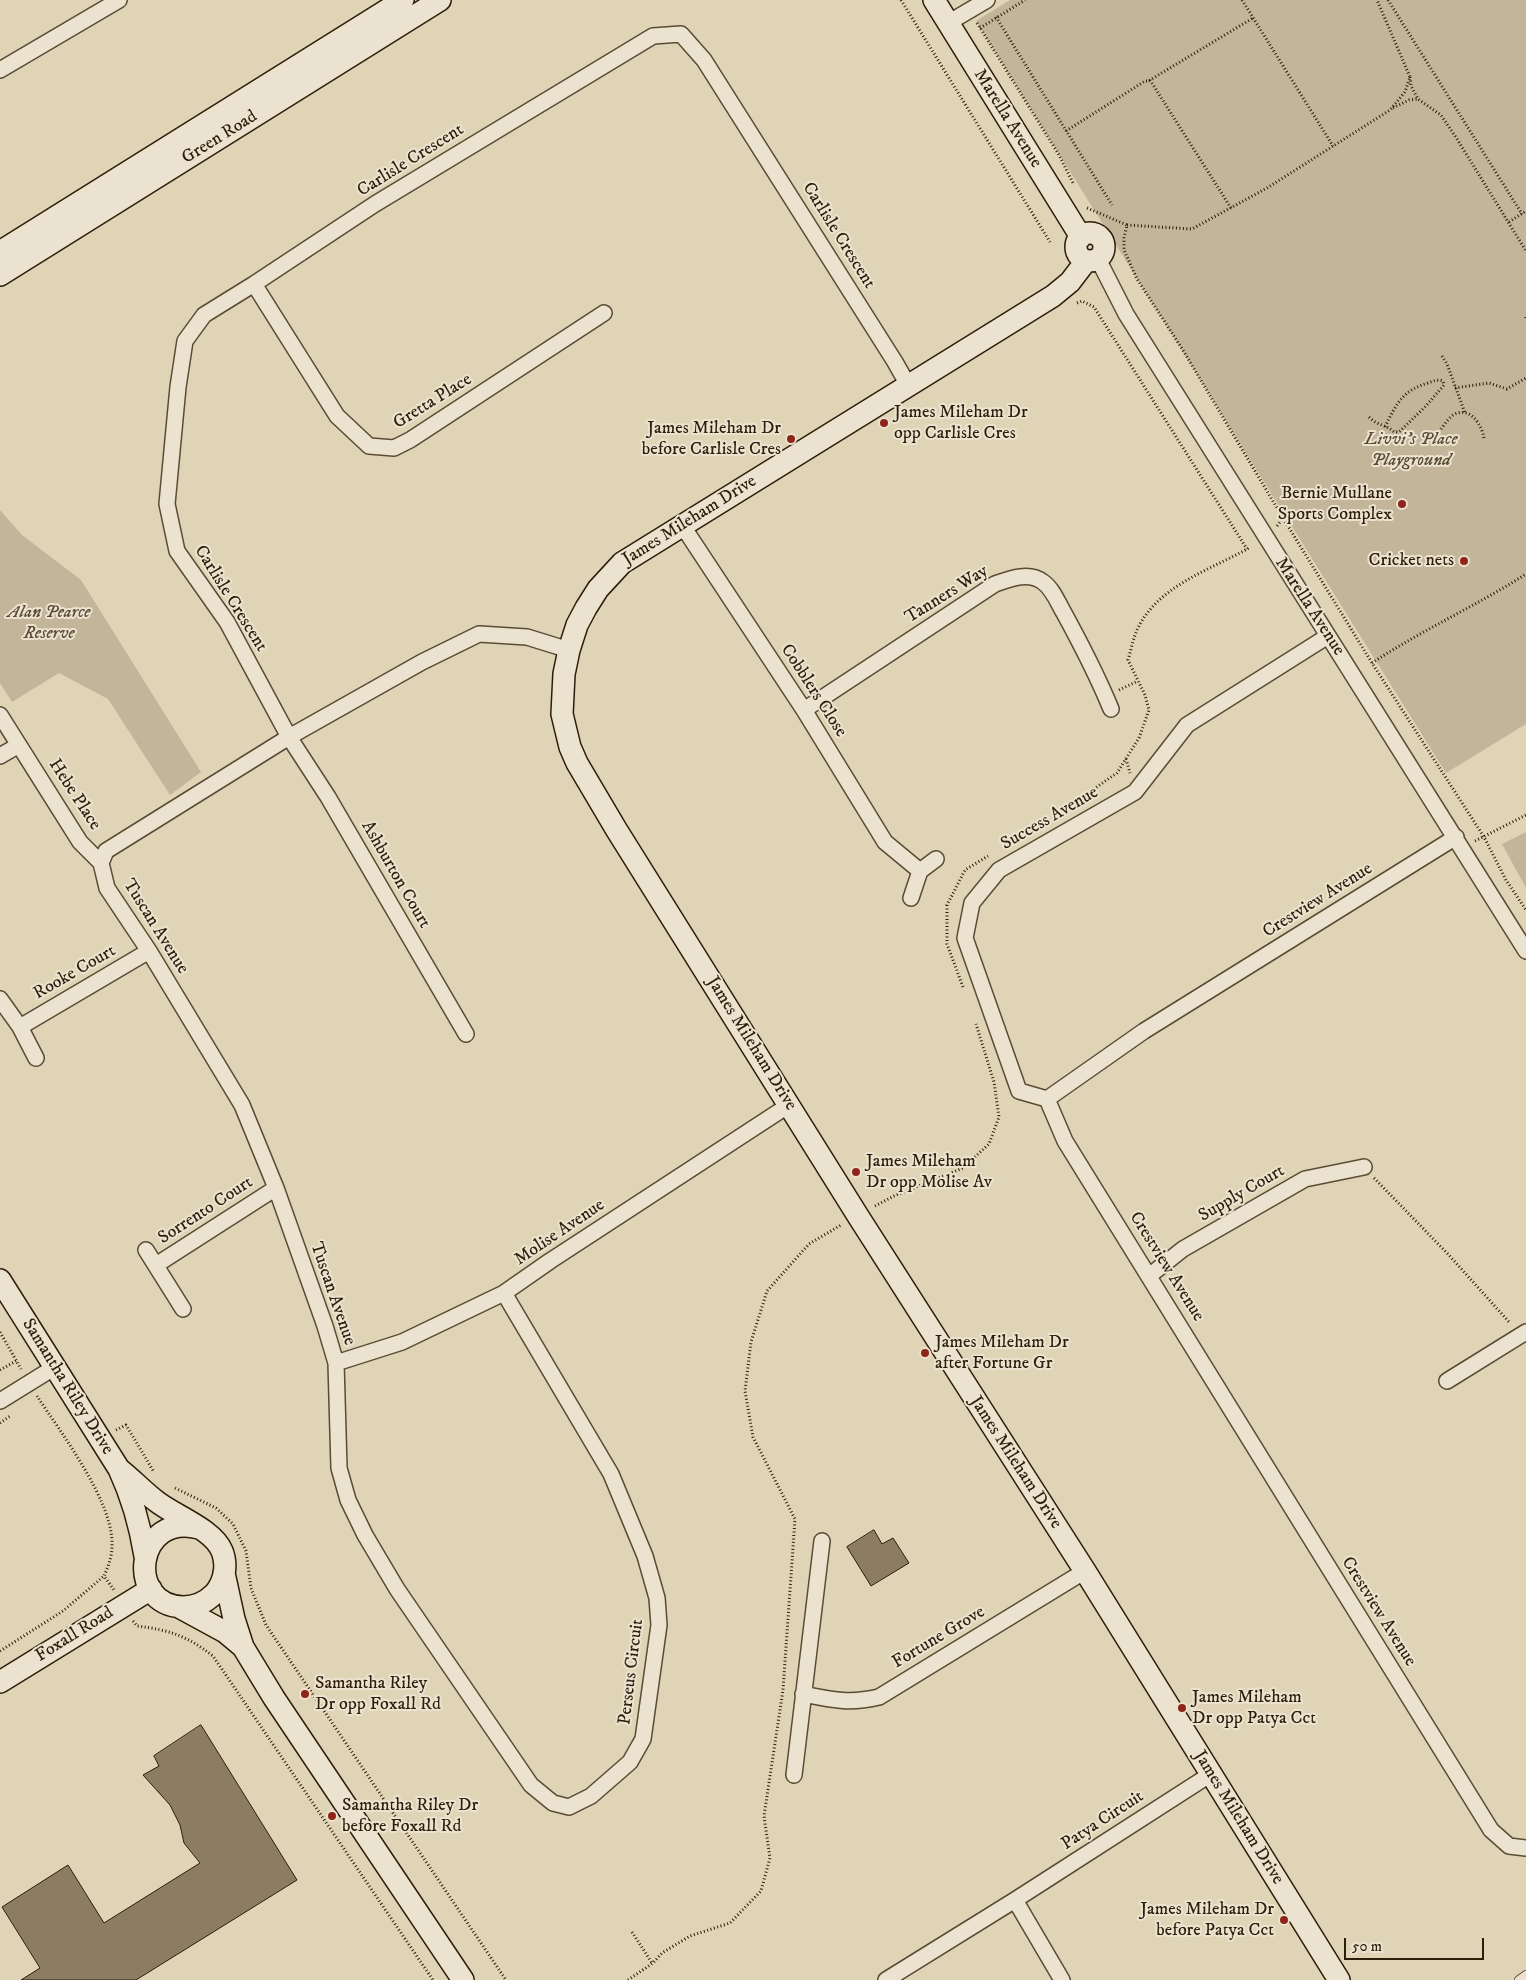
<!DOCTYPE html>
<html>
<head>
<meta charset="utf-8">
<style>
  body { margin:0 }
  #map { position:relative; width:1526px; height:1980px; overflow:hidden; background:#e0d4b6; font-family:"IM FELL DW Pica",serif }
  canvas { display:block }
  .scale { position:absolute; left:1344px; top:1938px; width:140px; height:22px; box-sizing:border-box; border:2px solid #2e1d09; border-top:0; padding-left:6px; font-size:15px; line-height:18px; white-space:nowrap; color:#2e1d09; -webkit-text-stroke:4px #ebe3d0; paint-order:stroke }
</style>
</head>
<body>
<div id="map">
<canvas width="1526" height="1980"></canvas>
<div class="scale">50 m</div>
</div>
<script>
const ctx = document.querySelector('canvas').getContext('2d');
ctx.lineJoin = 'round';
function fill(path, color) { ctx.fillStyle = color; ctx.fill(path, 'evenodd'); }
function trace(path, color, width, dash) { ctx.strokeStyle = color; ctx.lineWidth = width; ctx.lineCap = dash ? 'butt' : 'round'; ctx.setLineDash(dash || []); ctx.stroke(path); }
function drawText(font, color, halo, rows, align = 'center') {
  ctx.font = font + ' "IM FELL DW Pica",serif'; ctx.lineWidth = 4; ctx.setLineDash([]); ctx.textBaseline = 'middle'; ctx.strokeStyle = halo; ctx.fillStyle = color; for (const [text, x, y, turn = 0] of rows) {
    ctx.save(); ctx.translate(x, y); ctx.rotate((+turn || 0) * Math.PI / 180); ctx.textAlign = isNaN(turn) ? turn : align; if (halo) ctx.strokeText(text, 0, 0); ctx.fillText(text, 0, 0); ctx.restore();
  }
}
const green = new Path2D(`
  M1010,0H1526V724L1446,773L976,21Z
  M0,510L22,535L81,580L201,772L170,795L108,699L59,673L12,702L0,683Z
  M1526,832V888L1502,844Z`);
const building = new Path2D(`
  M874,1530L882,1544L893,1538L909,1563L871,1586L847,1547Z
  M201,1725L297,1880L136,1980H21L40,1968L2,1907L68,1865L104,1923L200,1863L184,1843L180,1825L170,1805L143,1775L159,1766L154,1756Z`);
const path = new Path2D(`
  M901,0L1050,242
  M1242,0L1333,146
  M1388,0L1522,214
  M996,17L1112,205
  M977,23L1059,155L1073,183
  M980,28L1025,0
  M1410,77L1411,86L1418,99L1441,115L1457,139L1526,251
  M1393,108L1409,100L1418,99
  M1066,131L1145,81H1150
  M1087,208L1127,225L1124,238V250L1137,279L1181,347L1283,518L1372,663L1484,837L1506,880L1526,910
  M1231,208L1150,80L1253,18
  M1509,222L1526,211
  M1127,225L1192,229L1267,188L1390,110L1405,92L1410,77L1377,0
  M1077,303L1082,301L1094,307L1247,549
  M1526,317V318
  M1442,356L1447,364L1465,413
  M1455,388L1489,383L1507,389L1526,378
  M1369,417C1378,426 1387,425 1394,432H1399L1426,406L1444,385L1443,381C1438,379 1433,381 1428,383C1403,390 1396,404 1385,427
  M1441,429C1445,424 1451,414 1458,413C1473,409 1482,427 1484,438
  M1277,526L1283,518
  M1372,663C1422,630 1476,606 1526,574
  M1119,690L1138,681
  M1126,759L1130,773
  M1053,817L1117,773L1139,738L1149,710L1145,695L1128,660C1131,650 1133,639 1137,630C1157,586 1210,570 1249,548
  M1475,841L1526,815
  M963,987L947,944V905L965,870L988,856
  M1374,1178L1447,1253L1510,1323
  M875,1206L894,1196L963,1168L989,1144L999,1117L994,1082L976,1024
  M0,1332L21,1369
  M0,1370L16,1361
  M37,1396C61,1433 114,1502 112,1546C112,1557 108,1567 104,1576L114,1590
  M0,1423L10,1416
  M116,1430L126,1425L154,1472
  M175,1488L216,1508L233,1524L246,1551L251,1588L266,1625L506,1980
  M133,1621L137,1626C170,1630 187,1636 213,1656L433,1980
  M0,1651L63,1611L104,1576
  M632,1932L652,1963
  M628,1980L653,1963L662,1953L690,1936L730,1923L761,1891L770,1858L764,1816L783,1690L795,1519L753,1437L745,1391L751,1342L767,1291L809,1244L841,1225`);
const lane = new Path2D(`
  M1519,1980L1526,1975`);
const street = new Path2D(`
  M948,23L987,0
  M0,70L119,0
  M1098,259L1126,314L1526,951
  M254,284L337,416L369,446L394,448L410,440L604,313
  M682,525L804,710L885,842L920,871
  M804,710L995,584C1009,579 1029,571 1043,582C1053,589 1058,603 1064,613C1082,646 1097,675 1111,709
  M0,715L80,842L101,863
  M0,756L19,745
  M1456,837L1144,1031L1047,1099L1065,1141L1491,1830L1509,1846L1526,1848
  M911,898L920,871L936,859
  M0,999L20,1027L36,1058
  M20,1027L149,951
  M466,1034L328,797L289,737L227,622L177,551L167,504L178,387L185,341L204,315L254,284L375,204L653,36L681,34L704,60L895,362L908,385
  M1047,1099L1019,1091L965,938L972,903L999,870L1135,792L1187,725L1328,636
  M146,1250L183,1309
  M156,1265L276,1188
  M1149,1276L1183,1249L1305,1179L1364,1167
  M504,1293L611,1474L645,1556L657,1598L659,1625L643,1739L630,1762L591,1796L569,1807L553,1803L531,1785L397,1589L365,1535L348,1500L339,1468L336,1363L325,1326L276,1188L242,1105L149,951L107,888L101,863L106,851L289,737L422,662L479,634L527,637L569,650
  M336,1363L402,1342L504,1293L550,1261L789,1105
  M1447,1381L1526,1332
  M0,1401L55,1367
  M803,1694C833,1700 849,1704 879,1697L1085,1571
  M794,1775L822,1541
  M1015,1900L1062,1980
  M886,1980L1015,1900L1211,1774`);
const secondary = new Path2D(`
  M934,0L1081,237
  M1076 247a14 14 0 1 1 28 0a14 14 0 1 1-28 0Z
  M0,252L403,0
  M1086,261L1070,282L1053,296L622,563L598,589L586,608L577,625L569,650L564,674L562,714L570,747L577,763L616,829L858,1216L1085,1571L1339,1980
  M0,275L440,0
  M0,1280L119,1469C132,1497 140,1525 145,1556
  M119,1469C132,1479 143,1491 156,1501C175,1516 213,1529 222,1551C228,1566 224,1583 214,1594C206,1602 195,1607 183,1607C124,1605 136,1511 199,1528
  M224,1573L234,1619L243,1647L274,1698L463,1980
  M179,1607L225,1632L243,1647
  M0,1682L151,1589`);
const markers = [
  [884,423,5,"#8f2418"],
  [791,439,5,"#8f2418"],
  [1402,504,5,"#8f2418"],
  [1464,561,5,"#8f2418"],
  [856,1172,5,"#8f2418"],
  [925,1353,5,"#8f2418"],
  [305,1694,5,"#8f2418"],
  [1182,1708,5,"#8f2418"],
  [332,1816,5,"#8f2418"],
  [1284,1920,5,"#8f2418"]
];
const streetNames = [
  ["Marella Avenue",1007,119,58],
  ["Green Road",220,138,-32],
  ["Carlisle Crescent",411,161,-32],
  ["Carlisle Crescent",838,236,58],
  ["Gretta Place",433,402,-32],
  ["James Mileham Drive",690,521,-32],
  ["Tanners Way",947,595,-32],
  ["Carlisle Crescent",230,599,58],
  ["Marella Avenue",1309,607,57],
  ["Cobblers Close",813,691,57],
  ["Hebe Place",74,795,57],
  ["Success Avenue",1050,819,-30],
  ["Ashburton Court",395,875,60],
  ["Crestview Avenue",1318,901,-32],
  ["Tuscan Avenue",155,927,58],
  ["Rooke Court",75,973,-30],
  ["James Mileham Drive",751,1044,58],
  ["Supply Court",1242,1194,-30],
  ["Sorrento Court",206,1211,-33],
  ["Molise Avenue",560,1233,-34],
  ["Crestview Avenue",1166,1267,58],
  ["Tuscan Avenue",332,1294,71],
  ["Samantha Riley Drive",67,1387,58],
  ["James Mileham Drive",1015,1463,57],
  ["Crestview Avenue",1378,1612,58],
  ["Foxall Road",75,1635,-32],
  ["Fortune Grove",939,1638,-31],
  ["Perseus Circuit",632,1672,-83],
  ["James Mileham Drive",1238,1818,58],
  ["Patya Circuit",1103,1821,-33]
];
const poiNames = [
  ["James Mileham Dr",894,413],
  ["opp Carlisle Cres",894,434],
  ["James Mileham Dr",781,429,"right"],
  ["before Carlisle Cres",781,450,"right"],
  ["Bernie Mullane",1392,494,"right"],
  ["Sports Complex",1392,515,"right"],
  ["Cricket nets",1454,561,"right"],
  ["James Mileham",866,1162],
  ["Dr opp Molise Av",866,1183],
  ["James Mileham Dr",935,1343],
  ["after Fortune Gr",935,1364],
  ["Samantha Riley",315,1684],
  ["Dr opp Foxall Rd",315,1705],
  ["James Mileham",1192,1698],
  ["Dr opp Patya Cct",1192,1719],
  ["Samantha Riley Dr",342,1806],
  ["before Foxall Rd",342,1827],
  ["James Mileham Dr",1274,1910,"right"],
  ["before Patya Cct",1274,1931,"right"]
];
const parkNames = [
  ["Livvi's Place",1411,440],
  ["Playground",1411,461],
  ["Alan Pearce",49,613],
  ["Reserve",49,634]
];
fill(green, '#c2b599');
fill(building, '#8b7c63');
trace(building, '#2e1d09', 1);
trace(lane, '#5a4b34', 10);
trace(street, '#5a4b34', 18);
trace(secondary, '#2e1d09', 24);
trace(path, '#2e1d09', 3, [1, 2.5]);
trace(lane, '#ebe3d0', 8);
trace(street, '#ebe3d0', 15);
trace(secondary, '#ebe3d0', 21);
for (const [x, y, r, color] of markers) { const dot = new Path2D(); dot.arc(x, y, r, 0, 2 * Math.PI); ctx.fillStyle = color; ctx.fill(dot); trace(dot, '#ebe3d0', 2); }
drawText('18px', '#2e1d09', '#ebe3d0', streetNames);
drawText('18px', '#2e1d09', '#ebe3d0', poiNames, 'left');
drawText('italic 18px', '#5a4b34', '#ebe3d0', parkNames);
</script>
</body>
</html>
